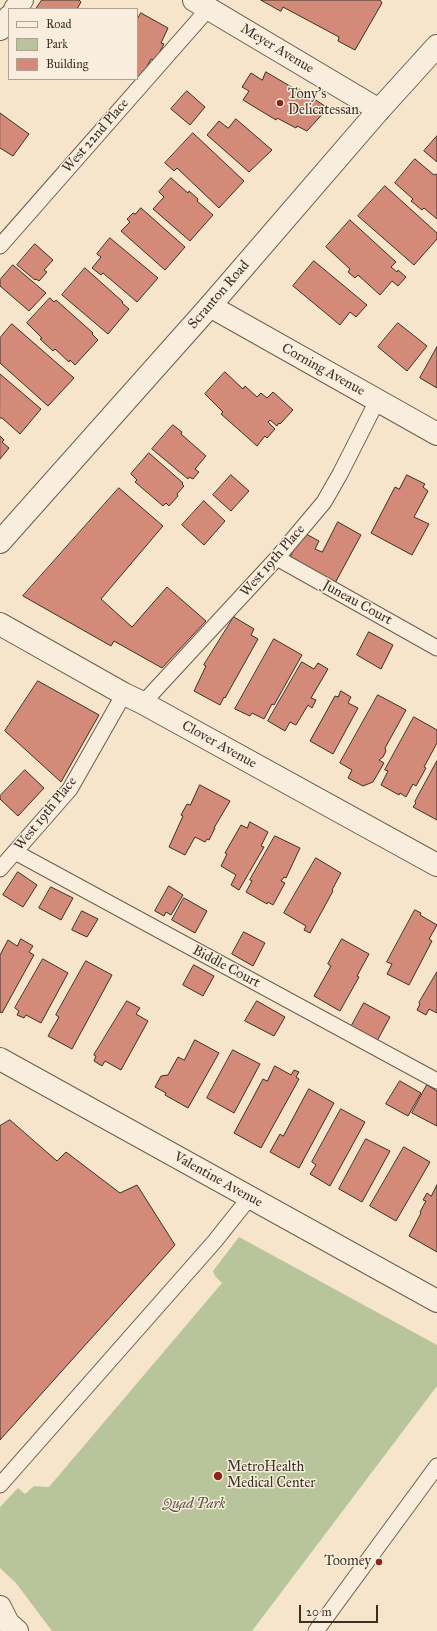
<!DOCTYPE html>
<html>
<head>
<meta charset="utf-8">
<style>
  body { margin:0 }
  #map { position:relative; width:437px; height:1631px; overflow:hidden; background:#f6e5cb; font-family:"IM FELL Great Primer",serif }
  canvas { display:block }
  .legend { position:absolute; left:8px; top:8px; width:130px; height:72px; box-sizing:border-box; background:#f9eedd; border:1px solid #ada293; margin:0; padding:5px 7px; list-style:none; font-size:12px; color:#3b3025 }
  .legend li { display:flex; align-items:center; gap:8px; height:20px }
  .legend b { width:20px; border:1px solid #ada293 }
  .scale { position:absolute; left:299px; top:1605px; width:79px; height:18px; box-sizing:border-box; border:2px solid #3b3025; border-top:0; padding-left:5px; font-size:12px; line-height:14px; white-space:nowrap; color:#3b3025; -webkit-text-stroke:3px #f9eedd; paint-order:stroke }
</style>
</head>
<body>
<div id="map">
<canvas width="437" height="1631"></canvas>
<ul class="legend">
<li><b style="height:5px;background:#f9eedd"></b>Road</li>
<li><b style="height:11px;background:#b8c59a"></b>Park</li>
<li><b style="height:11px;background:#d38a78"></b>Building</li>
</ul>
<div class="scale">20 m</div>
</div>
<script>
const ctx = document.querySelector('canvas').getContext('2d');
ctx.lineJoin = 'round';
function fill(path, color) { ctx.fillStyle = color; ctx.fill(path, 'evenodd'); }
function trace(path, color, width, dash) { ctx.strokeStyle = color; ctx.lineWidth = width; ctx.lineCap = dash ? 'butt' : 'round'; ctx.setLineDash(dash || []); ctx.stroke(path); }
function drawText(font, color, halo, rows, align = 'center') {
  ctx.font = font + ' "IM FELL Great Primer",serif'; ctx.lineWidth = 3; ctx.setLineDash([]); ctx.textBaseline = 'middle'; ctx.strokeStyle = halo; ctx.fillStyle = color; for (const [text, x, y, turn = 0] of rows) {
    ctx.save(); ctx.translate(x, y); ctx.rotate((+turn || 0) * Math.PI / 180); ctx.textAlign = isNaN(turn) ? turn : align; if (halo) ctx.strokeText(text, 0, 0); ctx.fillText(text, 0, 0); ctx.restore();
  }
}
const green = new Path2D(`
  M239,1237L437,1345V1386L252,1631H52L16,1583L0,1568V1507L18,1488L25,1494L34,1486L49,1487L222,1283L215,1276L213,1271Z`);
const building = new Path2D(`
  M42,0H79L81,2L77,9H36Z
  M261,0H380L382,3L355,50L338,41L339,37L283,7L281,11Z
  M141,13L168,28L161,43L164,44L155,61L151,59L141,78L137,76V20Z
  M266,72L295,89L296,87L328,108L307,131L297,126L296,128L277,118L276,120L243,100L249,91L242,87L251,73L262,80Z
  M187,91L205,107L190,125L171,109Z
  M0,113L29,134L13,156L0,148Z
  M236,119L272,150L249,172L207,135L219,121L228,128Z
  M193,133L244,181L219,208L177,168L174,171L165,163Z
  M437,136V162L424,151Z
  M415,159L434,175L436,174L437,175V219L424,208L422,210L411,201L413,199L395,183Z
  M171,178L188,193L189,191L198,199L197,201L213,215L190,241L153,209L164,197L159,192Z
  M385,186L437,233V239L414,265L358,216Z
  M141,208L185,247L165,270L121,231L130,222L127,219L133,213L135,214Z
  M350,220L396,262L391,267L397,272L398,270L406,277L398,286L392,281L380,295L358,275L355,278L348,272L350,269L326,247Z
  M110,238L158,278L137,302L103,273L101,275L92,268L101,257L97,254Z
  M35,244L53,260L44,270L47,272L39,281L36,279L35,280L17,265Z
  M314,261L367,305L356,317L350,312L340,325L293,286Z
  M13,265L46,293L29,311L0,286V280Z
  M85,268L123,302L122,303L129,309L108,334L62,295Z
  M50,298L54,302L56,300L93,333L92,334L98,340L75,365L70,360L69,362L55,349L53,351L40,339L42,338L27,323Z
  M398,323L427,346L407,371L378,347Z
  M12,324L74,378L48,406L0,363V338Z
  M437,347V388L420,378Z
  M225,372L243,389L245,386L257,397L261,393L267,398L273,392L293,410L280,424L279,423L277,426L270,420L268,422L275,429L267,438L265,436L257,446L221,414L223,412L205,394Z
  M0,374L41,409L20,434L2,418H0Z
  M173,425L182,432L181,434L206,456L195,469L199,472L193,479L189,477L188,479L152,449Z
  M0,436L4,440L2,442L9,448L0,459Z
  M149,453L183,483L182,484L184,486L177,494L178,496L169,506L166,503L163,506L135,482L137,480L131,474Z
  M231,475L249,491L231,511L213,495Z
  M407,475L425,484L423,487L428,491L414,517L429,524L412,555L371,533L395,487L399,489Z
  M119,488L163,526L101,599L132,627L167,587L206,621L162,668L114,641L111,646L23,596Z
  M204,501L225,521L204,545L182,525Z
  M338,522L361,535L334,585L290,557L297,544L306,534L319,541L315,549L322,552Z
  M234,617L254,629L251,635L258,639L225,698L224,697L220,705L194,691L206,666L204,665Z
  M369,632L393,645L381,669L357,655Z
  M274,639L302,655L274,705L272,704L264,719L252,713L250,716L235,709Z
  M302,662L314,669L318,663L328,669L311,698L316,700L312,708L308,705L296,725L290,722L285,731L268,721Z
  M38,681L99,715L61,782L5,731Z
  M341,691L351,697L348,703L358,708L333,754L310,741L335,696L338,697Z
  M378,695L406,710L385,748L386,751L383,757L379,760L384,763L373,782L363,786L348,778L352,770L340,763Z
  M414,717L437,730V743L424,767L426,768L416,786L413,784L406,797L400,793L399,795L381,785L388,771L385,770Z
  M437,761V820L413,807L416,803L415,802Z
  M25,770L44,788L18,816L0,799V796Z
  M200,785L230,801L214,828H215L209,840L207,839L205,842L195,837L185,855L169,847L183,816L181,815L187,804L190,805Z
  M250,822L268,832L261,846L264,847L239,890L231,885L236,875L221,866L227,854L225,853L241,825L247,828Z
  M275,836L300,848L286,878L284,877L281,881L285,883L273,905L268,902L267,904L246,892L252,881L250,880Z
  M316,858L341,873L332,890L333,891L310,933L304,930L306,926L284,913Z
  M18,872L37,885L23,907L3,895Z
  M169,886L183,895L171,915L166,912L164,916L155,911Z
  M51,887L73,898L61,920L39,908Z
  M184,898L207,911L195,933L172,920Z
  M415,910L421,913L420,915L437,925L429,939L432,941L409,985L387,974L392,964L387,962Z
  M82,911L98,919L87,937L72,930Z
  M244,932L265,943L253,966L232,954Z
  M21,939L33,946L29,952L34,955L2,1013L0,1012V955L8,940L17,946Z
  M342,939L369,954L357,976L359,977L340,1011L314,996L331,966L328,964Z
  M43,959L68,973L41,1023L26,1015L24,1018L17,1015L19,1011L15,1008Z
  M86,961L112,975L72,1049L48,1036L59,1017L56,1015Z
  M194,965L214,976L203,996L183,985Z
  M437,972V1013L429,1009L426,1015L417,1010L420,1004L419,1003Z
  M127,1001L140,1008L136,1014L148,1021L121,1070L105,1061L102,1066L94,1061L96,1056L94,1055Z
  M257,1001L285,1017L274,1036L245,1021Z
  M364,1003L390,1017L377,1041L351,1027Z
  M195,1040L219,1053L188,1108L165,1095L166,1093L155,1087L161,1076L168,1075L178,1057L184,1060Z
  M233,1050L260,1064L234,1113L207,1098Z
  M275,1066L291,1075L294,1070L299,1072L296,1077L299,1079L261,1148L234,1133L263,1079L267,1081Z
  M400,1081L421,1093L408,1116L386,1104Z
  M427,1085L437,1091V1126L412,1113Z
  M309,1089L334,1103L299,1168L270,1152L280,1134L283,1136Z
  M341,1109L365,1122L330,1186L310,1174L316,1165L312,1162Z
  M10,1120L57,1161L66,1152L120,1193L137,1185L175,1245L0,1440V1126Z
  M366,1139L390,1151L362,1202L339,1189Z
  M404,1147L430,1162L396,1221L370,1206Z
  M437,1185V1252L409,1236L421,1213L420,1212L426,1201L423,1200L427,1193L431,1196Z`);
const service = new Path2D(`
  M0,246L209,8
  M277,558L437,648
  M143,703L277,558L324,502L340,474L377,401
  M15,852L437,1081
  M0,869L70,789L124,694
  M0,1485L215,1241L250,1197
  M316,1631L437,1466`);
const minor = new Path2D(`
  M194,0L379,110
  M15,9L22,0
  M0,29L9,17
  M210,306L437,434
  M0,624L124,694L143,703L437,865
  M0,1059L437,1301
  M0,1607L8,1623L17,1631`);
const tertiary = new Path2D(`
  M0,542L210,306L379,110L437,46`);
const markers = [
  [280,103,4,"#8f2418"],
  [218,1476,5,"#8f2418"],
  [379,1562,4,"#8f2418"]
];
const streetNames = [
  ["Meyer Avenue",277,49,31],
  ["West 22nd Place",96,136,-49],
  ["Scranton Road",219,295,-49],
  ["Corning Avenue",323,370,29],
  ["West 19th Place",273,561,-49],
  ["Juneau Court",357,603,29],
  ["Clover Avenue",219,745,29],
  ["West 19th Place",46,814,-51],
  ["Biddle Court",226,967,28],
  ["Valentine Avenue",218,1180,29]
];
const poiNames = [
  ["Tony's",288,95],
  ["Delicatessan",288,111],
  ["MetroHealth",227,1468],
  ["Medical Center",227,1484],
  ["Toomey",371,1562,"right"]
];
const parkNames = [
  ["Quad Park",194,1505]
];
fill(green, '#b8c59a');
fill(building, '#d38a78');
trace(building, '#3b3025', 1);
trace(service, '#6a5d4e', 17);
trace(minor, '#6a5d4e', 24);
trace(tertiary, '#6a5d4e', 24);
trace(service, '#f9eedd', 15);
trace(minor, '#f9eedd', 22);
trace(tertiary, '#f9eedd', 22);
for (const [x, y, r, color] of markers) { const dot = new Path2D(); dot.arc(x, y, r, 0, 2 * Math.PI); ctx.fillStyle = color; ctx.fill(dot); trace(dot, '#f9eedd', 1.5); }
drawText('14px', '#3b3025', '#f9eedd', streetNames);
drawText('14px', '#3b3025', '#f9eedd', poiNames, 'left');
drawText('italic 14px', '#5a5542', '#f9eedd', parkNames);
</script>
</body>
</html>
